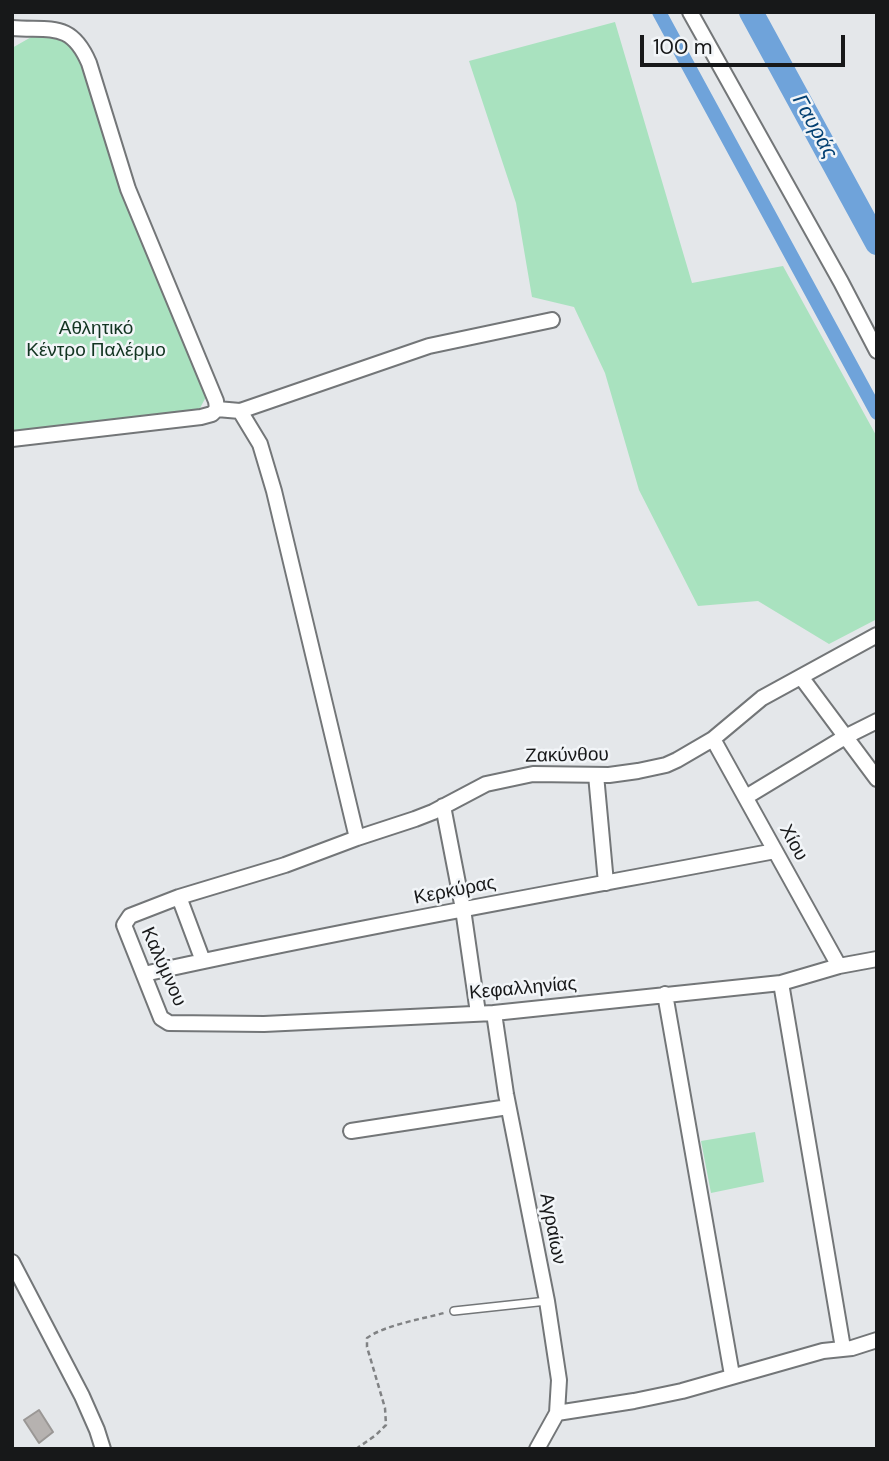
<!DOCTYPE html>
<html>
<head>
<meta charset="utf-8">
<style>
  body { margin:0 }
  #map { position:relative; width:889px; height:1461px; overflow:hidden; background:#e4e7ea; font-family:"DM Sans",sans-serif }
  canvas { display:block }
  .frame { position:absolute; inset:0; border:14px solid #171819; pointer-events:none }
  .scale { position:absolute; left:640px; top:35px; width:205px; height:32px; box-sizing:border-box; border:4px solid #171819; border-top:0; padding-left:9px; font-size:21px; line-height:24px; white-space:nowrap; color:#171819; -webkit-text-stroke:5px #f2f5f8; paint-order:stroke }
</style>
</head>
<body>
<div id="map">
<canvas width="889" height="1461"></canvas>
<div class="frame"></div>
<div class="scale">100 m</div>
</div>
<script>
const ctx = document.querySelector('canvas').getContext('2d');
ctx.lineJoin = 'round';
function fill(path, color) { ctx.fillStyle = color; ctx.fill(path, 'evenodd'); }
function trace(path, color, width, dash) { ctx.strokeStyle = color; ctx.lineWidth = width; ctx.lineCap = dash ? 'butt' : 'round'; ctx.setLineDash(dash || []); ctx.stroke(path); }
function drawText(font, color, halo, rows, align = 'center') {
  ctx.font = font + ' "DM Sans",sans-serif'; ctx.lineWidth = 5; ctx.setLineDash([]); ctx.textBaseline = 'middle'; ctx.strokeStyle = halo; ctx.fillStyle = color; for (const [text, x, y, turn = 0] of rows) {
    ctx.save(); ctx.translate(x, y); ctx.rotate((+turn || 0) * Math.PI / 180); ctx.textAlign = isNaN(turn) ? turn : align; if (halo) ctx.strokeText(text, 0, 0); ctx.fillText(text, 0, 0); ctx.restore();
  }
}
const green = new Path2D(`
  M615,22L692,283L783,266L877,437V619L829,644L758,601L698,606L639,490L605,373L574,307L532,297L516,203L469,61Z
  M50,35L67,40L77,51L201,383L206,397L200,408L194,412L12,433V48L33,36Z
  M755,1132L764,1182L711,1193L701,1141Z`);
const canal = new Path2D(`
  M659,12L877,413`);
const river = new Path2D(`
  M751,12L877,243`);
const building = new Path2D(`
  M39,1410L53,1432L39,1443L24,1420Z`);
const path = new Path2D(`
  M356,1449L376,1435L386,1425L385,1408L367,1347V1338C385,1325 422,1319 444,1313`);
const service = new Path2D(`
  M454,1311L547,1301`);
const minor = new Path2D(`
  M690,12L841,282L877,351
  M12,28C51,31 71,21 89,63L128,189L216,401L217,409
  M240,411L429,346L552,320
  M12,439L201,417L212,414L217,409L240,411L260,444L274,491L357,838
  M877,635L762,698L713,739L677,760L666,765L638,771L609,775L533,774L486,784L433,812L415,819L357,838L285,865L179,897L130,916L124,925L161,1018L169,1023L264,1024L494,1013L781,983L839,966L877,959
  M801,677L877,779
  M713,739L839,966
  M596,775L606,883
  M746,797L845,737L877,721
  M443,806L463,909L478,1013
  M179,897L203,961
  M144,974C353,928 564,891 775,851
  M781,983L843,1348
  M665,994L732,1375
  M494,1013L506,1094L547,1301L559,1380L557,1413L537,1449
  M351,1131L508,1107
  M12,1262L82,1396L97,1430L103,1449
  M557,1413L634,1401L682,1391L823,1351L852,1348L877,1340`);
const parkNames = [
  ["Αθλητικό",96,329],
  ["Κέντρο Παλέρμο",96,351]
];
const streetNames = [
  ["Ζακύνθου",567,756,-1],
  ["Χίου",793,843,61],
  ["Κερκύρας",455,891,-11],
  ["Καλύμνου",163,967,66],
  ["Κεφαλληνίας",523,989,-5],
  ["Αγραίων",552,1229,79]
];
const waterNames = [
  ["Γαυράς",814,127,61]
];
fill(green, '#a9e2bf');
trace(canal, '#6fa3da', 14);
trace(river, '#6fa3da', 24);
fill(building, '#b6b2b0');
trace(building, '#9a9795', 2);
trace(service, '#737678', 10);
trace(minor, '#737678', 18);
trace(path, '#808284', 2.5, [5, 3.5]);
trace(service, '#fff', 7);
trace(minor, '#fff', 14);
drawText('19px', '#123421', '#f2f5f8', parkNames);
drawText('19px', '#171819', '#f2f5f8', streetNames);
drawText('italic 21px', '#044173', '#f2f5f8', waterNames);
</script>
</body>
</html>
